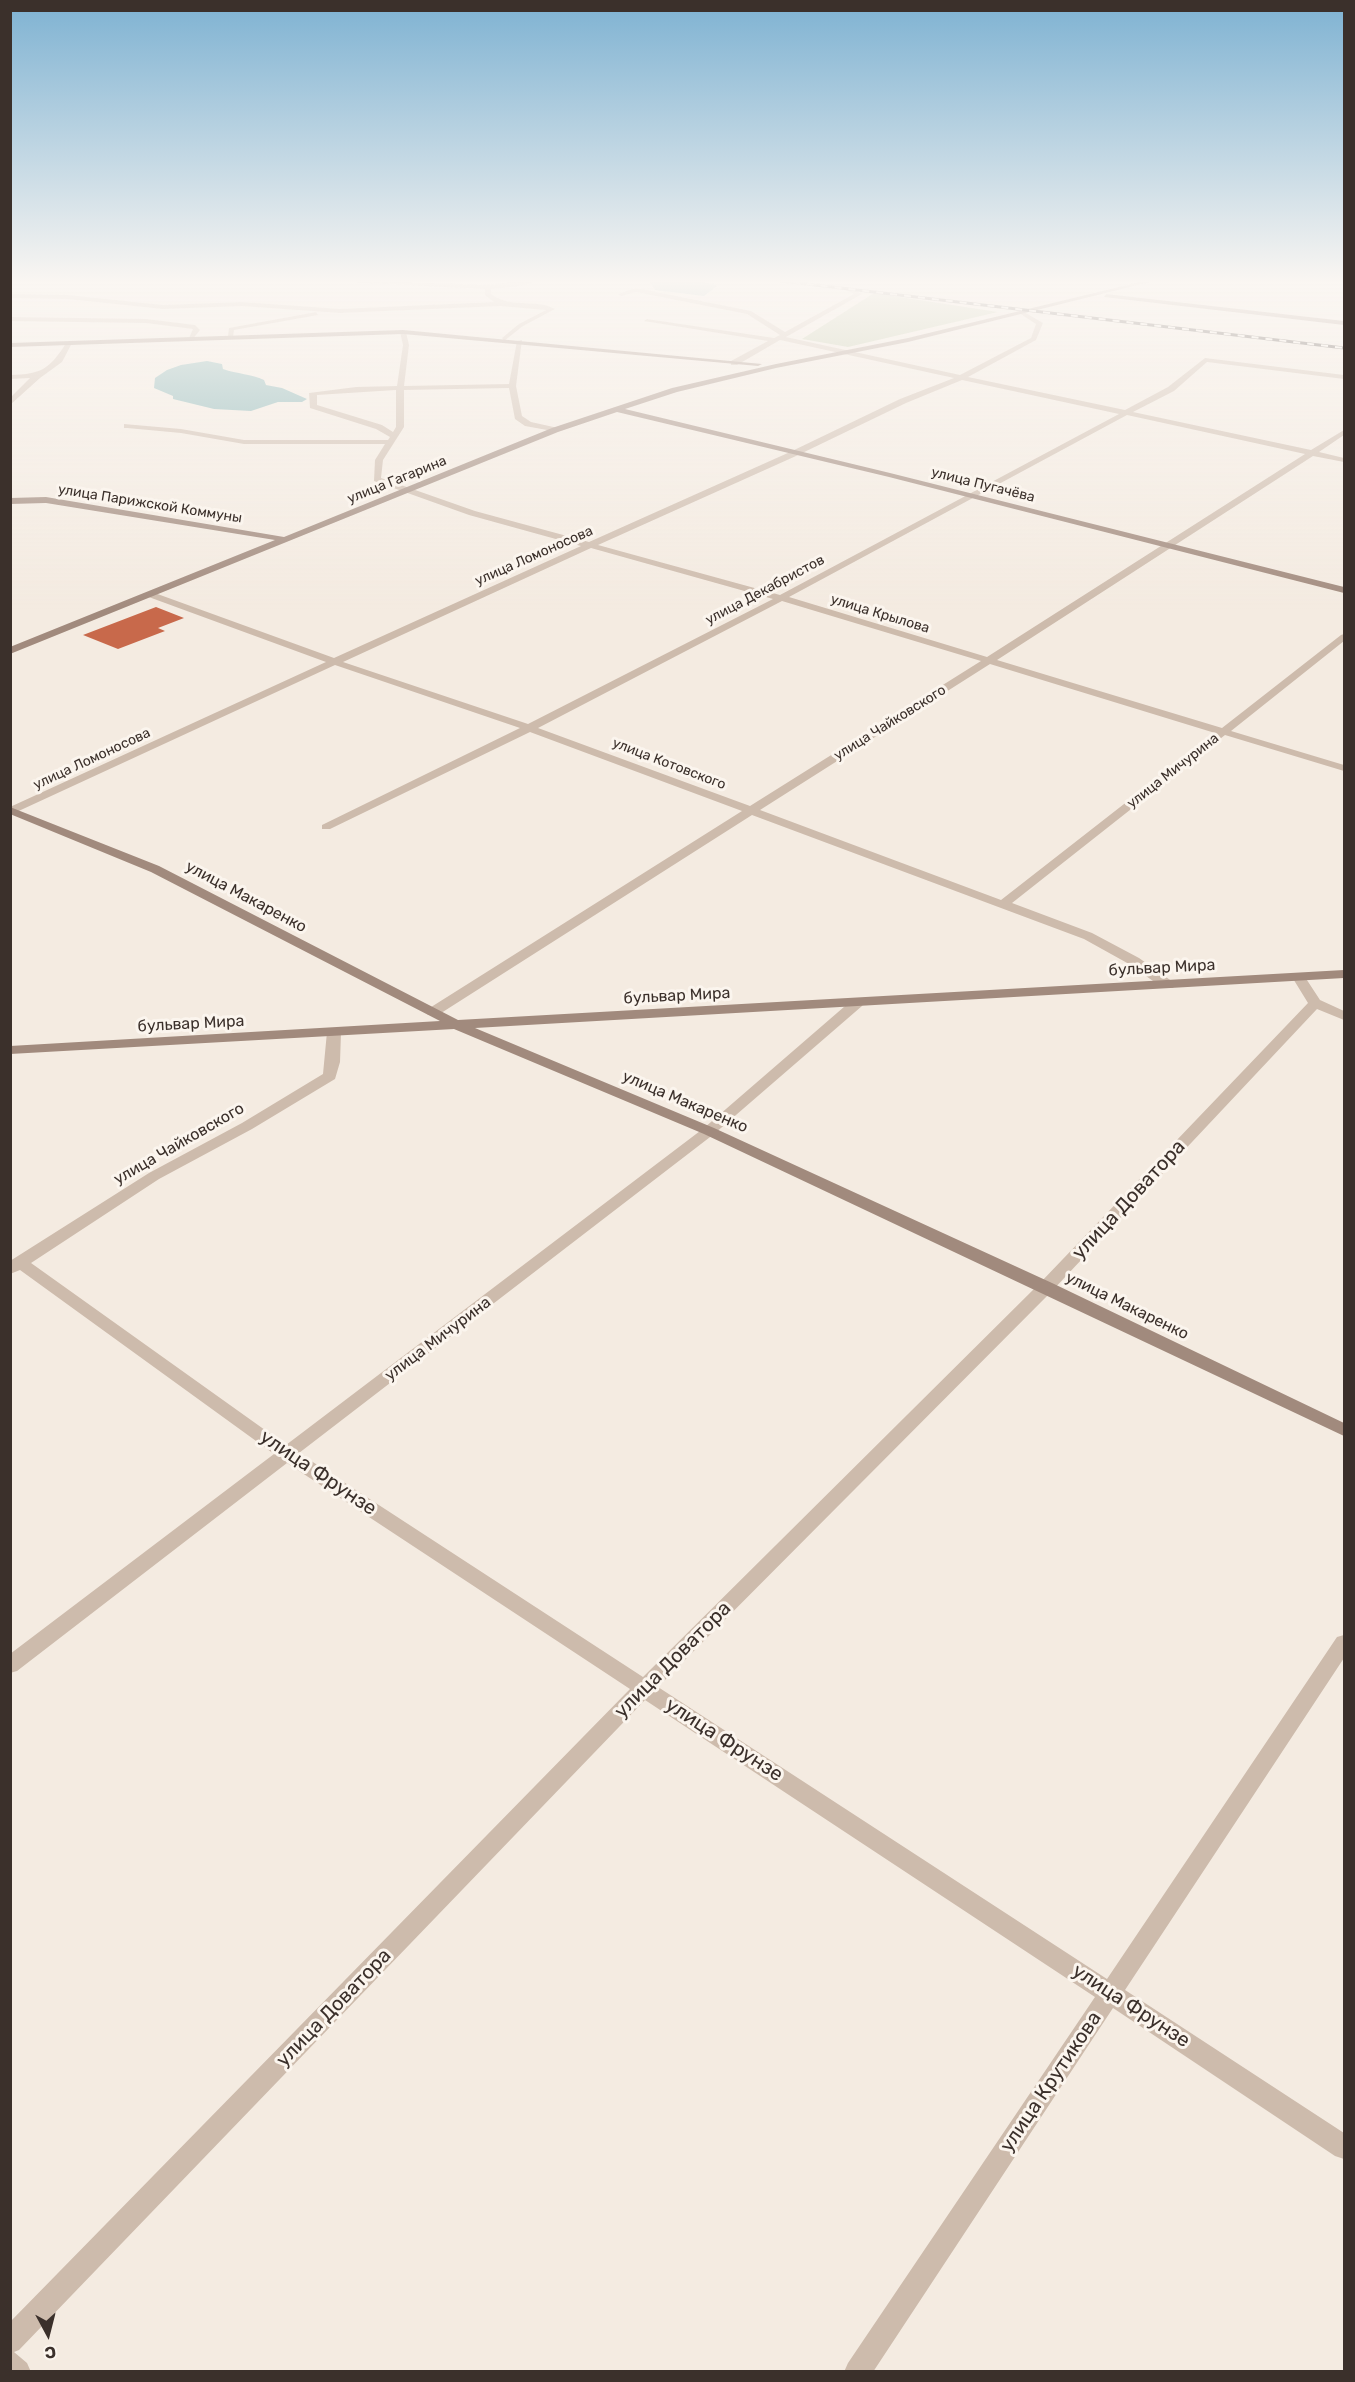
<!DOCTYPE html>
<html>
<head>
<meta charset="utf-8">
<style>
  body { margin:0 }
  #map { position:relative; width:1355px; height:2382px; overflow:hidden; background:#f4ebe1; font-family:Rubik,sans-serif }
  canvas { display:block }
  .frame { position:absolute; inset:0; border:12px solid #3b302b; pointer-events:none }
  .north { position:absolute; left:18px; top:2304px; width:60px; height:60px; -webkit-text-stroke:4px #fbf5ee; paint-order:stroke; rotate:173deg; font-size:16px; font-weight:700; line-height:24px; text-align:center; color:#3b302b }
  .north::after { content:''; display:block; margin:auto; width:21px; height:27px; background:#3b302b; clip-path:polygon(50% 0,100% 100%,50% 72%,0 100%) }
</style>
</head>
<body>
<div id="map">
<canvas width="1355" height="2382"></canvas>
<div class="frame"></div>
<div class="north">С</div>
</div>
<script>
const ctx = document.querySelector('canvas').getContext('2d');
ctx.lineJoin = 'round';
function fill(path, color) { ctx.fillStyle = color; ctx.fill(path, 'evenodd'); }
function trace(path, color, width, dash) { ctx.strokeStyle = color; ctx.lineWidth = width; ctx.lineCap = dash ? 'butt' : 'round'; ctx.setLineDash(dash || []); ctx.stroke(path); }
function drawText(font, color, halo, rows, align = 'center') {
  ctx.font = font + ' Rubik,sans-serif'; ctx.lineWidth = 6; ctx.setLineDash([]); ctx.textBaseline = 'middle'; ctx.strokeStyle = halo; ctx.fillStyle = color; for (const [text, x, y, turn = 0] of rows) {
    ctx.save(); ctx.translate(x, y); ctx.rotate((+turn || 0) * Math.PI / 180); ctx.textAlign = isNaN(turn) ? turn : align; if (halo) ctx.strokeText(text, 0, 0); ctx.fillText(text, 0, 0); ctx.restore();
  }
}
const green = new Path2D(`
  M874,293L998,312L848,347L802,339Z`);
const water = new Path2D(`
  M651,279H679L714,284L717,286L704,296L655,290L650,282Z
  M207,361L222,364L223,369C237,374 252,374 264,380L266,385L282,388L307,399L302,402H278L251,411L214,409L173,399V396L154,388L155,378L167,370L181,365Z`);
const building = new Path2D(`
  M156,607L184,618L158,628L165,631L118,649L83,635Z`);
const street = new Path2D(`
  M293,279L488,285L538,279L527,285L491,289V294C511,309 535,298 555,309L523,326L504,341L502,338L519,324L546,310L500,306L340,313L242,306L163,309L68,299L10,298V294L68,295L163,305L242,302L340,309L494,302L485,295V289Z
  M636,288L751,311L785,332L854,294L846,290L851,289L862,294L786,337L960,375L1031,338L1036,324L1019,313L1024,312L1043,323L1036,340L968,377L1125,410L1168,387L1205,358L1344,375V379L1207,362L1174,391L1133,412L1311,450L1344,430V435L1319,452L1344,458V462L1313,456L997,660L1222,728L1341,635L1344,634V641L1231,731L1344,765V771L1225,735L1012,903L1092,933L1139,958L1173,982L1175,985L1173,988H1163L1129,964L1084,939L752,815L438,1015H428L426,1012L428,1009L742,811L530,732L330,829H322V825L520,728L335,665L10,815V807L326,662L146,596V592H152L334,658L581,546L469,515L374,481L375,460L385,444H244L181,433L127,428H124V424L181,429L244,440H388L390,437L376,429L310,408L309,393L356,387L397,386L403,345L400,332L403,330L406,332L409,345L404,386L509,384L517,341L522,340L516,386L522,416L531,422L558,428V432L525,426L515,419L509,388L404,390V427L383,460L381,478L475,511L589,542L790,452L900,399L954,378L780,340L737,365H731V361L768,341L644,321L647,319L774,338L780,335L747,314L636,292L621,296L618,294ZM962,380L1119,414L780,595L598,545L796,456L906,403ZM396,390V427L393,432L382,425L317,405V395ZM1127,415L1305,454L987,657L789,597ZM591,548L773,599L528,724L343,662ZM782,601L981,661L750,806L538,728ZM990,664L1215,733L1001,900L760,810Z
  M316,312L318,315L234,330L233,337L228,336L229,328Z
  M10,317L146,319L195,325L200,330L192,340L189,338L193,329L146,323L10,321Z
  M67,342L72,343L62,362L40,378L10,405V398L30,378L10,379V375C43,374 49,369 67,342Z
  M1298,973L1303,974L1320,1000L1344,1011V1020L1317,1009L1052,1291L658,1687L1107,1979L1337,1637L1344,1635V1658L1125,1990L1344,2133V2159L1335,2156L1113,2008L873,2372H844L848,2363L1095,1997L645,1700L19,2350L14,2352L27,2363L31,2372H10V2322L630,1689L287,1463L17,1671L10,1673V1654L274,1454L20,1270L10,1274V1261L149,1173L242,1123L323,1074L327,1032L329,1029H339L341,1032L340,1062L335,1079L252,1129L159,1179L31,1263L286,1445L704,1128L852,1000H862L864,1003L862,1006L714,1134L299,1453L643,1677L1040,1283L1308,1003L1292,977Z`);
const secondary = new Path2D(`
  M1152,279H1162L908,342L776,368L677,392L625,409L890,473L1344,587V593L889,477L617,412L558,432L10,654V647L275,540L46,503L10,504V498L46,497L284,537L552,428L672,388L776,364L908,338Z
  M1106,294L1344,321V325L1104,297Z
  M403,330L762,364L758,366L403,334L10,347V343Z
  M10,807L159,866L458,1020L1344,970V978L475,1028L714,1128L1052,1283L1344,1423V1436L704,1134L454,1029L10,1054V1046L440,1021L151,872L10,814Z`);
const rail = new Path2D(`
  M765,279L1344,348`);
const farStreetnames = [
  ["улица Гагарина",397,480,-22],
  ["улица Пугачёва",983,485,14],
  ["улица Парижской Коммуны",150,504,9],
  ["улица Ломоносова",534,556,-24],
  ["улица Декабристов",765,590,-28],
  ["улица Крылова",880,614,17],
  ["улица Чайковского",890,723,-32],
  ["улица Ломоносова",92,759,-25],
  ["улица Котовского",669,764,21],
  ["улица Мичурина",1173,771,-38]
];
const streetNames = [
  ["улица Макаренко",246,897,28],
  ["бульвар Мира",1162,968,-3],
  ["бульвар Мира",677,996,-3],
  ["бульвар Мира",191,1024,-3],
  ["улица Макаренко",685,1102,23],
  ["улица Чайковского",179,1144,-30],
  ["улица Макаренко",1127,1306,26],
  ["улица Мичурина",438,1339,-37]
];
const nearStreetnames = [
  ["улица Доватора",1129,1200,-47],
  ["улица Фрунзе",318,1473,34],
  ["улица Доватора",673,1660,-45],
  ["улица Фрунзе",724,1740,33],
  ["улица Фрунзе",1131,2006,33],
  ["улица Доватора",334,2008,-46],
  ["улица Крутикова",1051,2082,-56]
];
fill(green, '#b8c4a0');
fill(water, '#7fb0b2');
fill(building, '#c8694b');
fill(street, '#cdbbac');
fill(secondary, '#a18a7d');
trace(rail, '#3b302b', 3);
trace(rail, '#fbf5ee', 2, [7]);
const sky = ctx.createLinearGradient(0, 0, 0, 612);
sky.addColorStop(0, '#7eb2d2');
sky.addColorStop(0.46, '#faf6f2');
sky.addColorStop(1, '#faf6f200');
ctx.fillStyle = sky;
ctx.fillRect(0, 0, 1355, 612);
drawText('14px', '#3b302b', '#fbf5ee', farStreetnames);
drawText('16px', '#3b302b', '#fbf5ee', streetNames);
drawText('20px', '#3b302b', '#fbf5ee', nearStreetnames);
</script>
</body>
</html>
